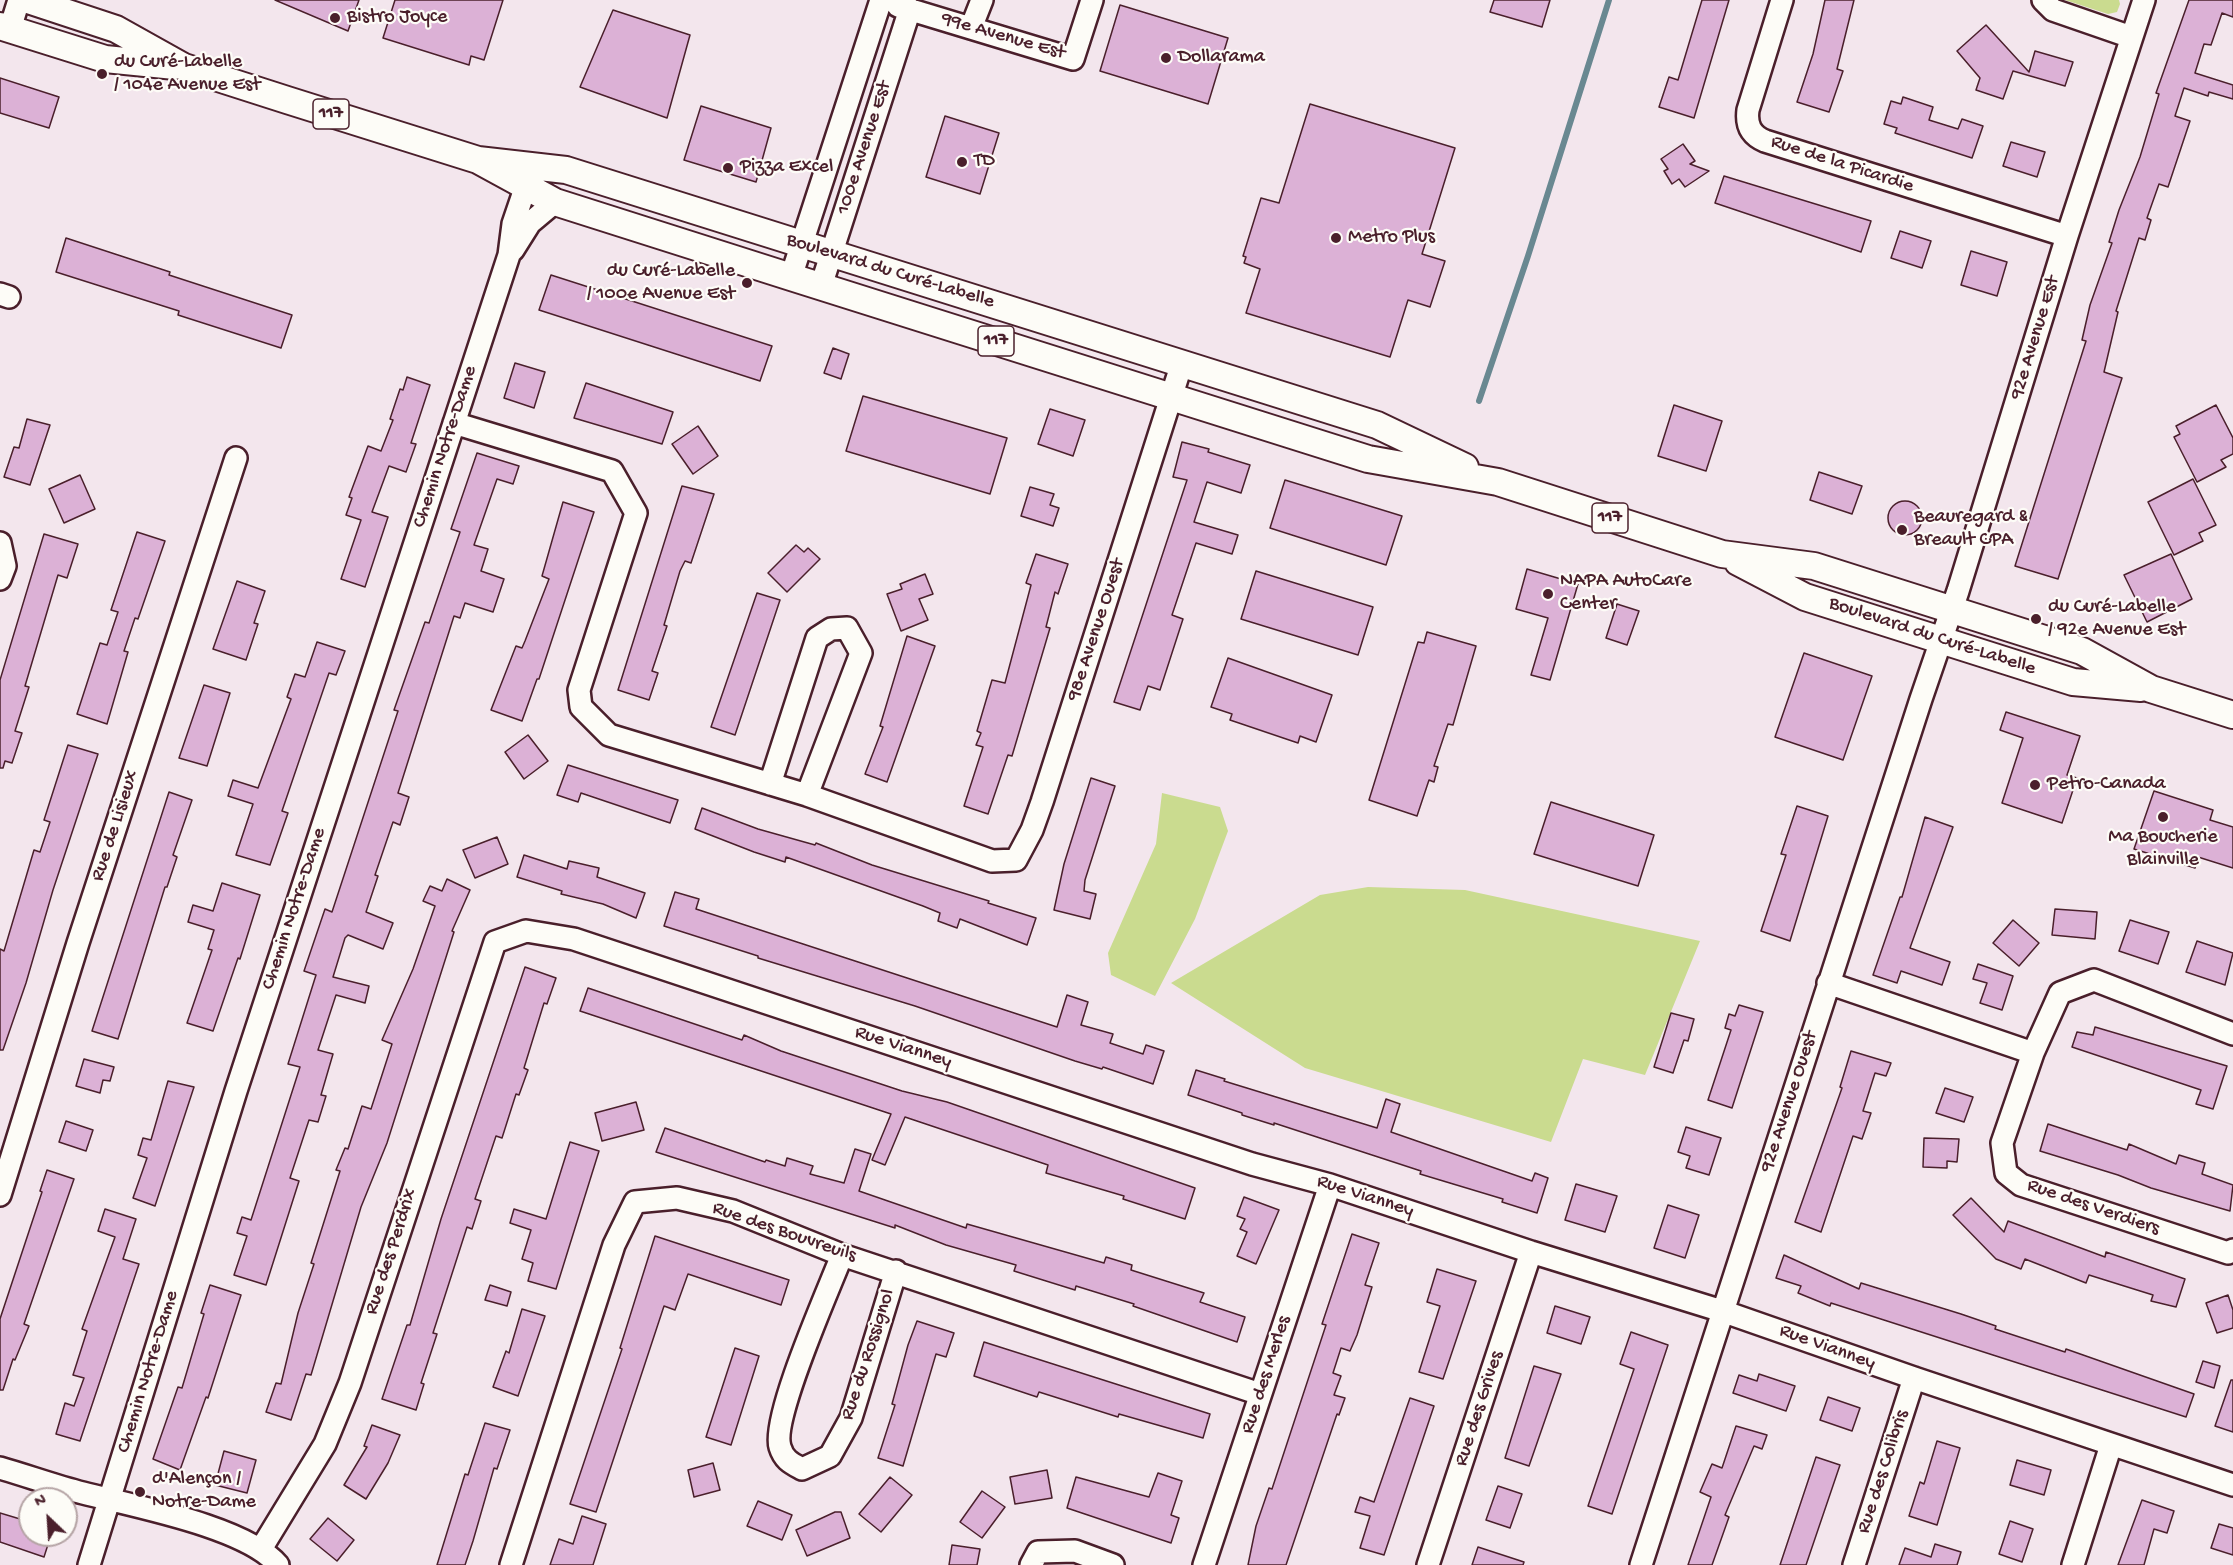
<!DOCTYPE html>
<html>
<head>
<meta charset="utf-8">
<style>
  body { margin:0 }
  #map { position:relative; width:2233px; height:1565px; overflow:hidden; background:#f3e6ed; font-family:"Gochi Hand",sans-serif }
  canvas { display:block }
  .north { position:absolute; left:18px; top:1487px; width:60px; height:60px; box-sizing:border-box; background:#fdfcf7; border:2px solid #b5a4a5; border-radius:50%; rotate:335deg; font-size:16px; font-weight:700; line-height:24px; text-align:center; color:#4a1f2b }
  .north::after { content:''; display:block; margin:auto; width:21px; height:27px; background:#4a1f2b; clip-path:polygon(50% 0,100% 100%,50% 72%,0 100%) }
</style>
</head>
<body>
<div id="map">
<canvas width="2233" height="1565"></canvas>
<div class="north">N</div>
</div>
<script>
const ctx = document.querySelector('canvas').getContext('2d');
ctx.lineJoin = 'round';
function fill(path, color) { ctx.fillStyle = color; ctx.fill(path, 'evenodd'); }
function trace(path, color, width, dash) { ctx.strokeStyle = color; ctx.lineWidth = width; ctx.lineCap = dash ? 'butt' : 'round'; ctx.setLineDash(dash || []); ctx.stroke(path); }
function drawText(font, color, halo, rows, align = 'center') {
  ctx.font = font + ' "Gochi Hand",sans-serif'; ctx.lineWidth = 4.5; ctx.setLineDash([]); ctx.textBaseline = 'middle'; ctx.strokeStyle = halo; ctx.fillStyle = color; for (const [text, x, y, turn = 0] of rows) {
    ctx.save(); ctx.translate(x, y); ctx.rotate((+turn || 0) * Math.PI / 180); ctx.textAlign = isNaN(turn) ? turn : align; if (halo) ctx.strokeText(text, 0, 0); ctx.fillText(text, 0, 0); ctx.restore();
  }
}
const green = new Path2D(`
  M2065,0H2119L2120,4L2117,12L2108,14Z
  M1162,793L1220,807L1228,831L1195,919L1155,996L1111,975L1108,953L1156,844Z
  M1368,887L1465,890L1700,941L1645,1075L1583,1059L1551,1142L1305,1068L1171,983L1320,895Z`);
const stream = new Path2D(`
  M1479,401L1528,256L1609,0`);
const building = new Path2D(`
  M275,0H359L348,31Z
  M395,0H503L484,60L471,56L469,65L383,38Z
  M1494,0H1550L1542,27L1490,12Z
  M1702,0H1729L1694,118L1659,107L1669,77L1678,80Z
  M1825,0H1854L1837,69L1843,71L1829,112L1797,102L1813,54Z
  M2189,0H2233V17L2222,13L2211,45L2204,44L2195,73L2233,85V99L2209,92L2208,96L2184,88L2175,116L2190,121L2168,187L2159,184L2147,218L2151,220L2145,240L2139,238L2116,311L2118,312L2104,372L2122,378L2058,579L2015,566L2086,341L2082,340L2090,305L2112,243L2109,242L2119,210L2140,157L2159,94L2156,93Z
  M1120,5L1228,38L1208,104L1100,71Z
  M613,10L690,35L667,118L580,87Z
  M1986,25L2029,72L2035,51L2073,62L2065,86L2013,71L2003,99L1976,90L1980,78L1957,51Z
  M0,78L59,97L49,128L0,113Z
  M1903,97L1933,107L1929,120L1958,129L1962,119L1983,126L1972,158L1895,133L1897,128L1884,124L1891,101L1901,104Z
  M1310,104L1455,148L1422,254L1445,261L1430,307L1408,300L1390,357L1246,313L1260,269L1244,263L1246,257L1243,256L1261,198L1279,203Z
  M701,106L771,128L756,182L684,160Z
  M945,116L999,133L980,194L926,177Z
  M2011,142L2045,152L2037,177L2003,166Z
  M1683,144L1695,161L1690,164L1709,171L1685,187L1679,179L1672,184L1664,171L1668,169L1661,159Z
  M1724,176L1871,221L1861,252L1715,203Z
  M1900,231L1931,241L1922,268L1891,258Z
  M66,238L170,272L169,275L292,315L281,348L178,315L179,311L56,272Z
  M1971,251L2007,262L1997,296L1961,285Z
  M551,275L772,346L760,381L539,310Z
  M833,348L849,354L841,379L824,373Z
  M515,363L545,372L534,408L504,398Z
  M407,377L430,385L411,443L416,444L406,472L389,466L372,512L388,517L365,587L341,579L361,520L346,515L352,498L349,497L368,446L381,451L393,420L390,419L400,389L403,390Z
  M586,383L673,412L662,444L574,418Z
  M863,396L1007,438L990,494L846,451Z
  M1674,405L1722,421L1706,471L1658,456Z
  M2216,405L2233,438V454L2221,460L2226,467L2197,482L2174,437L2180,434L2176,426Z
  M1050,409L1085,420L1073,456L1038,444Z
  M27,419L50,425L30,485L4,477L14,447L19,448Z
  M698,426L718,456L693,474L672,444Z
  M1182,442L1209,449L1208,452L1250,465L1241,493L1207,482L1194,522L1238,535L1232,554L1196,543L1172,615L1183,619L1160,690L1148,686L1140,710L1114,702L1187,480L1173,477Z
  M477,453L519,466L513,484L497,479L474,545L488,549L481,571L504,579L493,612L465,603L460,618L454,616L398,793L409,797L400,825L393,822L375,875L378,876L366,912L393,923L383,949L348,935L345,938L333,977L369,986L365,1003L336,995L318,1050L333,1054L321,1095L326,1096L318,1122L309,1120L290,1178L299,1181L266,1285L234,1275L247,1236L237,1233L242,1217L251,1220L300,1067L288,1064L316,975L304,971L325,909L332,912L398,711L394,710L425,622L429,623L460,532L451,529Z
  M1819,472L1862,486L1852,514L1810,500Z
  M80,475L95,509L64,523L49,489Z
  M2193,479L2216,525L2199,533L2203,541L2174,555L2148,502Z
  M1285,480L1402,516L1386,565L1270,528Z
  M682,486L714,494L691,563L685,561L680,571L664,625L667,626L652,671L658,673L649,700L618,690Z
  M1030,487L1054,494L1050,505L1059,508L1053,526L1021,516Z
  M1888 518a17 17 0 1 1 34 0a17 17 0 1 1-34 0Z
  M563,502L594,512L539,679H537L522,721L491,710L516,646L522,648L525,641L549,579L542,576Z
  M137,532L165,541L138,619L135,618L124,651L128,652L107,724L77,714L100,643L107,645L118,612L111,610Z
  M44,534L78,544L67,578L58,575L25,686L29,687L15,731L22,733L12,763L5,761L3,768H0V680Z
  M796,545L804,552L808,548L820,559L787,592L768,573Z
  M1036,554L1068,564L1058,594L1055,592L1046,627L1050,628L1012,756L1008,755L988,814L964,806L983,747L976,745L981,733L977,731L992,680L1005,683L1031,585L1026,583Z
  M2171,554L2192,599L2147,622L2124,575Z
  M1527,569L1578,584L1550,680L1531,675L1548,618L1516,609Z
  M1256,571L1373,607L1358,655L1241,619Z
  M925,574L933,594L919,599L928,620L901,631L887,594L902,589L900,584Z
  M237,581L265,591L254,623L258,624L246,660L213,649Z
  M757,593L780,600L735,735L711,727Z
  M1617,604L1639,611L1627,645L1606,638Z
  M1427,632L1476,646L1453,725L1448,724L1434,766L1438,767L1434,782L1429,780L1417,816L1369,800L1418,642L1424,643Z
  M907,636L935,646L887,782L865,774L883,727L880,726Z
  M317,642L345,651L336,675L329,673L282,811L288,813L270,865L236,855L253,804L228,796L233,780L258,788L291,699L287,697L295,674L305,677Z
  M1804,653L1872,676L1843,760L1775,737Z
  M1228,658L1332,695L1316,742L1300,736L1298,743L1230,720L1232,714L1211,707Z
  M204,685L230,693L207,766L179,758Z
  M2006,712L2080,736L2067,775L2077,778L2062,823L2002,803L2023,738L2000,730Z
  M528,735L548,761L524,779L505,752Z
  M68,745L98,754L53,890L26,983L3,1050H0V949L4,951L34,850L40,852L50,822L44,820Z
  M568,765L678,800L670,823L581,793L578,802L557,795Z
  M1091,778L1115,786L1085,880L1084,891L1096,894L1090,919L1054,910L1064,864Z
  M2154,791L2213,810L2210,820L2233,827V868L2198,857L2195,868L2134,849Z
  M169,792L192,800L173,855L177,857L167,887H165L118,1039L92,1031Z
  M1551,802L1654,835L1638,886L1534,854Z
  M1797,806L1828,816L1790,941L1761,931L1786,855L1781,854Z
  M702,808L758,829L815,845L816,843L872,865L989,901L988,903L1036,918L1027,945L960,919L957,928L938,921L940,913L923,906L786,857L785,862L754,852L695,829Z
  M1925,817L1953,827L1910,948L1950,962L1942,985L1901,971L1897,983L1873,975L1900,897H1902Z
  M497,837L508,864L475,878L463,850Z
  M524,855L567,869L569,861L599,868L597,877L645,893L636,918L603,904L561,894L562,891L517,877Z
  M447,879L470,890L452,931L454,932L387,1143L361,1207L311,1375L306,1374L291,1420L266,1412L276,1383L281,1384L298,1313L314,1264L311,1263L340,1171L336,1170L345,1148L348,1149L362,1106L371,1109L392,1044L382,1040L413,969L435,906L423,901L430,886L442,891Z
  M222,883L260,895L240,959L238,958L213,1031L187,1023L212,950L208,949L214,930L188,922L193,905L213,911Z
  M675,892L699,899L696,909L1057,1027L1067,995L1088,1002L1081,1025L1113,1034L1110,1043L1143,1054L1146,1045L1164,1051L1153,1084L1103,1067L1102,1069L1075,1061L915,1006L758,958V956L664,926Z
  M2055,909L2097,912L2095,939L2052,935Z
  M2013,920L2039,943L2019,966L1993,943Z
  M2130,920L2169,932L2158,964L2119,951Z
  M2197,941L2233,953L2225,985L2186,972Z
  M1978,964L2013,976L2002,1010L1980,1003L1987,983L1973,979Z
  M525,967L556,978L547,1004L544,1003L524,1068L528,1070L519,1095L516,1094L502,1138L496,1136L475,1199L481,1201L472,1229L467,1227L433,1333L437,1334L421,1383L424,1384L416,1410L382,1399L407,1325H410L441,1219Z
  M588,988L742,1040L744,1035L781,1051L902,1091L947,1102L1195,1188L1185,1219L1123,1199L1124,1196L1046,1173L1048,1165L905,1117L885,1165L872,1160L891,1114L580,1011Z
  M1739,1005L1763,1012L1732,1108L1708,1100L1731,1030L1725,1028L1729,1014L1735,1016Z
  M1671,1013L1694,1019L1688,1041L1684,1040L1673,1073L1654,1067Z
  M2095,1027L2227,1066L2213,1109L2196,1104L2201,1090L2072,1047L2077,1032L2093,1035Z
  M1851,1051L1891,1063L1886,1076L1875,1073L1863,1111L1871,1113L1862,1139L1853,1136L1821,1232L1795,1222L1842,1088L1840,1087Z
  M84,1059L114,1067L110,1081L103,1080L100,1093L76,1086Z
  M1196,1070L1225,1079L1224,1081L1377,1128L1386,1099L1400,1104L1391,1132L1532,1181L1535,1173L1548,1178L1537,1213L1502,1202L1503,1199L1420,1174L1421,1171L1274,1123V1125L1242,1115V1113L1188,1095Z
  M168,1081L194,1087L155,1206L133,1198L147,1158L138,1155L143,1138L151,1140Z
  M1945,1088L1973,1097L1964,1122L1936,1113Z
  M636,1102L644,1130L602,1141L595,1113Z
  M66,1121L93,1130L86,1151L59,1142Z
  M2048,1124L2127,1150L2129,1144L2176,1164L2179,1155L2205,1163L2202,1174L2233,1185L2230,1211L2151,1188L2118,1175L2040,1151Z
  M1686,1127L1721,1138L1709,1175L1686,1168L1690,1156L1678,1152Z
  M665,1128L765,1162L766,1160L785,1166L787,1158L813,1166L810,1174L844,1183L855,1149L871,1154L859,1191L966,1228L967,1224L1104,1263L1106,1257L1132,1265L1131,1270L1204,1293L1200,1302L1245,1317L1237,1342L1133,1306L1134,1304L1076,1286L1075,1290L1014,1271L1016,1265L946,1245L895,1225V1228L656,1152Z
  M1924,1138L1959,1139L1957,1162L1947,1161V1168L1923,1167Z
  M570,1142L599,1151L556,1289L528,1281L533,1263L522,1259L531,1230L510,1223L514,1209L546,1219Z
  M47,1170L74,1179L24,1324L29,1326L15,1360L13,1359L3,1390H0V1319L42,1192L40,1191Z
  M1576,1184L1617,1196L1605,1232L1565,1220Z
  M1244,1197L1279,1210L1256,1264L1237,1256L1247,1232L1240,1229L1245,1219L1237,1216Z
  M1971,1198L2004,1232L2008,1221L2105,1257L2106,1252L2185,1279L2176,1307L2151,1301L2153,1295L2089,1275L2086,1283L2025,1259L2021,1269L1996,1259L1953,1215Z
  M1668,1205L1699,1215L1685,1258L1654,1248Z
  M105,1209L136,1219L123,1259L139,1264L80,1441L56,1434L65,1403L74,1406L84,1378L73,1375L87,1331L82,1329L115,1237L98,1231Z
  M1352,1234L1379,1243L1365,1285L1372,1287L1357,1335L1350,1351L1341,1348L1333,1373L1341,1376L1334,1395L1345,1398L1339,1415L1337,1414L1286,1565H1248L1256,1526L1269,1488L1272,1489L1326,1325L1322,1324Z
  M655,1236L789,1280L781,1305L688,1274L675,1310L664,1306L596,1512L570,1504L622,1349L620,1348Z
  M1784,1255L1859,1289L1861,1283L1961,1314L1996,1326L1995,1329L2065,1352L2066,1349L2194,1394L2186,1417L1831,1303L1830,1306L1798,1293L1801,1286L1776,1278Z
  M1437,1269L1476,1281L1443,1379L1419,1372L1440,1306L1427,1302Z
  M210,1285L241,1295L208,1398L206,1397L180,1470L153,1459L178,1387L182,1388L204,1314L201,1313Z
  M490,1285L511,1292L507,1306L485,1300Z
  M2228,1295L2233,1310V1328L2217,1333L2206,1303Z
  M1555,1306L1590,1317L1581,1344L1547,1333Z
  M522,1309L545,1316L518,1396L493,1387L506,1351L509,1353Z
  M917,1321L954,1333L946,1357L936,1354L903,1466L878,1458L895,1405L892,1404L908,1345Z
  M1631,1332L1668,1345L1612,1514L1588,1506L1634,1369L1620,1364Z
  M984,1342L1210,1414L1203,1438L1119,1414L1118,1417L1039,1392L1037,1397L974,1376Z
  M735,1348L759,1356L731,1445L706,1437Z
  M2203,1361L2220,1366L2214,1388L2196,1382Z
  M1534,1366L1561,1374L1529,1466L1505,1458Z
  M1759,1374L1795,1386L1786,1411L1733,1393L1739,1375L1757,1381Z
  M2231,1380H2233V1432L2215,1426Z
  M1828,1397L1860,1408L1852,1431L1820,1420Z
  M1410,1398L1434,1406L1384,1555L1360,1548L1370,1516L1355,1512L1360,1497L1374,1502Z
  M485,1423L510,1430L497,1469L494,1468L473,1541L465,1565H437L465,1474L468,1475Z
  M372,1425L400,1435L388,1463L366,1499L344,1485L367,1447L364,1446Z
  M1736,1426L1767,1435L1762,1449L1754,1446L1725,1515L1729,1517L1712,1565H1688L1711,1497L1700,1492L1712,1464L1722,1468Z
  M1937,1441L1960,1448L1937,1525L1909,1516L1920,1482L1924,1484Z
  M224,1451L256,1460L247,1493L215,1485Z
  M1816,1457L1840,1465L1806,1565H1780Z
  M2017,1460L2051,1470L2044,1495L2010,1485Z
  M713,1463L720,1490L694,1497L688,1470Z
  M1047,1470L1052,1498L1015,1504L1010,1477Z
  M1158,1473L1182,1481L1171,1515L1179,1518L1171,1543L1067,1508L1076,1477L1149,1497Z
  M890,1477L912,1495L881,1532L859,1514Z
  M1498,1486L1522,1494L1510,1528L1486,1520Z
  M982,1491L1005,1507L982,1538L960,1522Z
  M2142,1500L2174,1511L2167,1533L2154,1529L2144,1565H2118Z
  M758,1501L792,1515L782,1540L747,1526Z
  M835,1512H841L850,1538L807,1556L796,1530Z
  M0,1513L30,1522V1535H51L44,1557L0,1542Z
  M582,1516L606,1524L593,1565H550L559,1539L573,1544Z
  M328,1518L354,1540L337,1561L310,1539Z
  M2010,1521L2033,1529L2022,1562L1999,1554Z
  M2219,1524L2233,1528V1555L2211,1548Z
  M1935,1544L1961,1552L1957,1565H1899L1905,1548L1931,1557Z
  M952,1545L980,1549L977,1565H949Z
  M1478,1547L1524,1562L1523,1565H1472Z`);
const minor = new Path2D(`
  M1782,0L1748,110C1746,125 1751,135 1765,141L2067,236
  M2043,0L2053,10L2131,37
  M898,6L1073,59L1092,0
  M971,28L982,0
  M10,29L19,0
  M513,250L530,223L555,202
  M791,277L881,0
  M821,286L910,9
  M0,294L9,297
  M454,423L612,471L636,513L579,690L581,707L609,735L807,795L992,861L1016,860L1032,830L1042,802L1182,363
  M0,543L5,566L0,579
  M770,784L817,638L831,629L847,628L861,653L807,795
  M1828,983L2033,1053
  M2233,1034L2094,980L2060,993L2033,1053L2002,1143L2006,1173L2021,1185L2228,1253L2233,1250
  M0,1195L78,943L236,458
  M842,1255C829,1289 771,1418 780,1447C784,1460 791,1463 802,1469L830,1456L851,1418L896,1271
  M0,1468C28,1476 55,1486 83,1493C133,1506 247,1527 278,1565
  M261,1549L325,1444L350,1383L495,942L526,931L574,939L1252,1164L1330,1185L1531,1252L1722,1311L1914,1378L2233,1485
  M89,1565L236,1091L509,255L513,224L531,171
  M511,1565L614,1245L635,1202L677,1198L733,1211L842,1255L1260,1394
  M1031,1565L1038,1552L1075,1551L1113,1565
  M1204,1565L1330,1185
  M1428,1565L1531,1252
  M1641,1565L1921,699L1958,591L2067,236L2144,0
  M1854,1565L1914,1378
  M2073,1565L2111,1445`);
const major = new Path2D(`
  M28,0L116,29L184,67L287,100L478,160L566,170L1377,425L1465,467
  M0,26L105,59L175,66
  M478,160L555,202L791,277L1368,459L1498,482L1722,554L1814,566L2082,651L2151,689L2233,715
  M1738,562L1805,597L2073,682L2141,688`);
const markers = [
  [335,18,6,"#4a1f2b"],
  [1166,58,6,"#4a1f2b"],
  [102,74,6,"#4a1f2b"],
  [962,162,6,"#4a1f2b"],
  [728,168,6,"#4a1f2b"],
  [1336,238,6,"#4a1f2b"],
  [747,283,6,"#4a1f2b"],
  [1902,530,6,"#4a1f2b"],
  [1548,594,6,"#4a1f2b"],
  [2036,619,6,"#4a1f2b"],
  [2035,785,6,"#4a1f2b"],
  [2163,817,6,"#4a1f2b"],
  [140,1492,6,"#4a1f2b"]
];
const shields = [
  [331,114,36],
  [996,341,36],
  [1610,518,36]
];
const shieldNames = [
  ["117",331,114],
  ["117",996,341],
  ["117",1610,518]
];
const poiNames = [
  ["Bistro Joyce",347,18],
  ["Dollarama",1178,58],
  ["du Curé-Labelle",114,63],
  ["/ 104e Avenue Est",114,86],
  ["TD",974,162],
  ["Pizza Excel",740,168],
  ["Metro Plus",1348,238],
  ["du Curé-Labelle",735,272,"right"],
  ["/ 100e Avenue Est",735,295,"right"],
  ["Beauregard &",1914,518],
  ["Breault CPA",1914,541],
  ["NAPA AutoCare",1560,582],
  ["Center",1560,605],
  ["du Curé-Labelle",2048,608],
  ["/ 92e Avenue Est",2048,631],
  ["Petro-Canada",2047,785],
  ["Ma Boucherie",2163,838,"center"],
  ["Blainville",2163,861,"center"],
  ["d'Alençon /",152,1480],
  ["Notre-Dame",152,1503]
];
const streetNames = [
  ["99e Avenue Est",1003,37,16],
  ["100e Avenue Est",865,148,-72],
  ["Rue de la Picardie",1842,165,18],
  ["Boulevard du Curé-Labelle",890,272,17],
  ["92e Avenue Est",2036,338,-73],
  ["Chemin Notre-Dame",446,447,-72],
  ["98e Avenue Ouest",1097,630,-72],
  ["Boulevard du Curé-Labelle",1932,637,18],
  ["Rue de Lisieux",116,826,-72],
  ["Chemin Notre-Dame",295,909,-72],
  ["Rue Vianney",903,1048,18],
  ["92e Avenue Ouest",1790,1102,-72],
  ["Rue Vianney",1365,1197,18],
  ["Rue des Verdiers",2093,1208,19],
  ["Rue des Bouvreuils",784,1233,19],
  ["Rue des Perdrix",392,1252,-72],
  ["Rue Vianney",1827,1348,20],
  ["Rue du Rossignol",869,1355,-72],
  ["Chemin Notre-Dame",149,1372,-73],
  ["Rue des Merles",1267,1375,-72],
  ["Rue des Grives",1480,1409,-72],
  ["Rue des Colibris",1884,1472,-72]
];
fill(green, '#cadb8f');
trace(stream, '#698891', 6);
fill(building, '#dcb1d6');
trace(building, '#4a1f2b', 1.5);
trace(minor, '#4a1f2b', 26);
trace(major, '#4a1f2b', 30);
trace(minor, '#fdfcf7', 21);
trace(major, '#fdfcf7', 26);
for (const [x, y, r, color] of markers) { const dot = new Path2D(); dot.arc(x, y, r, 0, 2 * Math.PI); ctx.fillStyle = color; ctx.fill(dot); trace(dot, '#fdfcf7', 2); }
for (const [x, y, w] of shields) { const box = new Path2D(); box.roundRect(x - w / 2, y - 15, w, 30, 4.5); ctx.fillStyle = '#fdfcf7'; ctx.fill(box); trace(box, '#4a1f2b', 1.5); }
drawText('bold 18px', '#4a1f2b', null, shieldNames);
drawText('20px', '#4a1f2b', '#fdfcf7', poiNames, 'left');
drawText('20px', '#4a1f2b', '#fdfcf7', streetNames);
</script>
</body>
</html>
